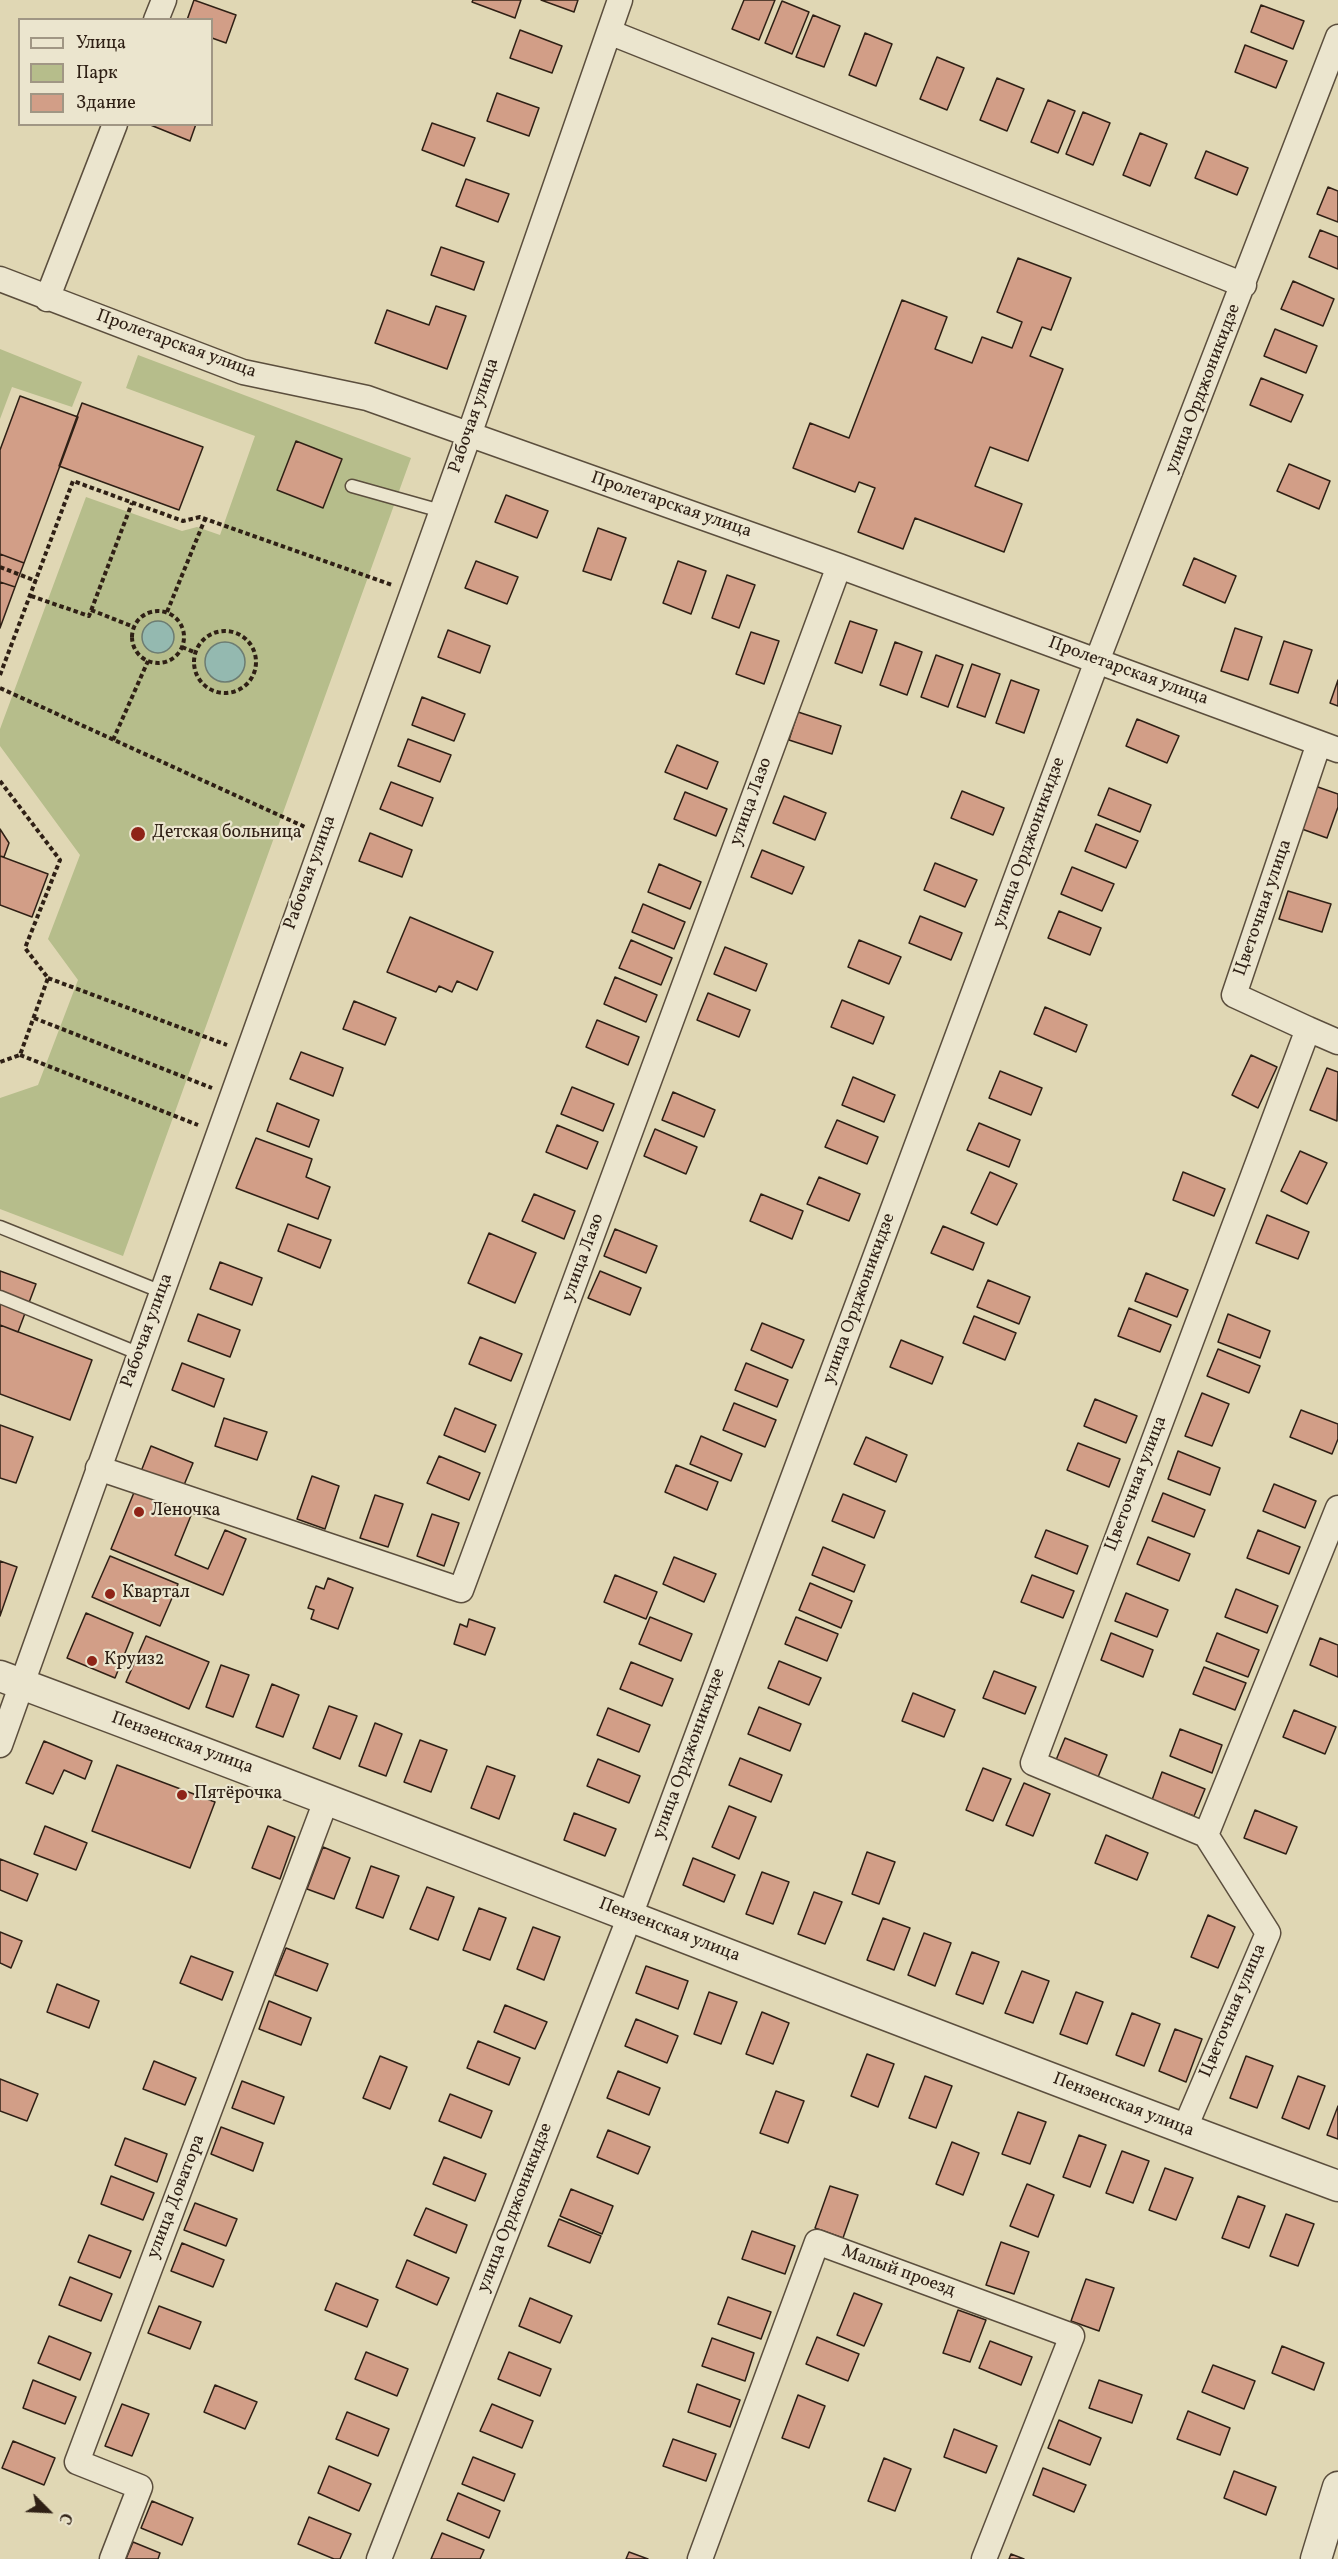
<!DOCTYPE html>
<html>
<head>
<meta charset="utf-8">
<style>
  body { margin:0 }
  #map { position:relative; width:1338px; height:2559px; overflow:hidden; background:#e0d7b4; font-family:Vollkorn,serif }
  canvas { display:block }
  .legend { position:absolute; left:18px; top:18px; width:195px; height:108px; box-sizing:border-box; background:#ebe5ce; border:2px solid #a09684; margin:0; padding:8px 10px; list-style:none; font-size:18px; color:#2f2015 }
  .legend li { display:flex; align-items:center; gap:12px; height:30px }
  .legend b { width:30px; border:2px solid #a09684 }
  .north { position:absolute; left:18px; top:2481px; width:60px; height:60px; -webkit-text-stroke:4px #ebe5ce; paint-order:stroke; rotate:114deg; font-size:16px; font-weight:700; line-height:24px; text-align:center; color:#2f2015 }
  .north::after { content:''; display:block; margin:auto; width:21px; height:27px; background:#2f2015; clip-path:polygon(50% 0,100% 100%,50% 72%,0 100%) }
</style>
</head>
<body>
<div id="map">
<canvas width="1338" height="2559"></canvas>
<ul class="legend">
<li><b style="height:8px;background:#ebe5ce"></b>Улица</li>
<li><b style="height:16px;background:#b6bd8b"></b>Парк</li>
<li><b style="height:16px;background:#d29e87"></b>Здание</li>
</ul>
<div class="north">С</div>
</div>
<script>
const ctx = document.querySelector('canvas').getContext('2d');
ctx.lineJoin = 'round';
function fill(path, color) { ctx.fillStyle = color; ctx.fill(path, 'evenodd'); }
function trace(path, color, width, dash) { ctx.strokeStyle = color; ctx.lineWidth = width; ctx.lineCap = dash ? 'butt' : 'round'; ctx.setLineDash(dash || []); ctx.stroke(path); }
function drawText(font, color, halo, rows, align = 'center') {
  ctx.font = font + ' Vollkorn,serif'; ctx.lineWidth = 4.5; ctx.setLineDash([]); ctx.textBaseline = 'middle'; ctx.strokeStyle = halo; ctx.fillStyle = color; for (const [text, x, y, turn = 0] of rows) {
    ctx.save(); ctx.translate(x, y); ctx.rotate((+turn || 0) * Math.PI / 180); ctx.textAlign = isNaN(turn) ? turn : align; if (halo) ctx.strokeText(text, 0, 0); ctx.fillText(text, 0, 0); ctx.restore();
  }
}
const green = new Path2D(`
  M0,349L82,382L72,407L12,387L0,419Z
  M138,355L411,458L123,1256L0,1209V1098L38,1085L78,980L48,939L80,855L0,746V729L86,497L182,531L197,527L220,535L255,436L126,388Z`);
const water = new Path2D(`
  M142 637a16 16 0 1 1 32 0a16 16 0 1 1-32 0Z
  M205 662a20 20 0 1 1 40 0a20 20 0 1 1-40 0Z`);
const building = new Path2D(`
  M194,0L236,15L226,43L212,38V20H187Z
  M473,0H521L515,18L472,2Z
  M541,0H578L574,12Z
  M744,0H775L759,40L732,29Z
  M782,1L809,12L792,54L765,43Z
  M1261,5L1304,21L1293,49L1251,32Z
  M813,15L840,26L824,67L796,57Z
  M520,30L562,46L552,73L510,58Z
  M865,33L892,44L876,86L849,75Z
  M1245,45L1287,61L1276,88L1235,72Z
  M937,57L964,68L947,110L920,99Z
  M997,78L1024,89L1007,131L980,120Z
  M497,93L539,108L529,136L487,121Z
  M1048,100L1075,111L1058,153L1031,142Z
  M1083,112L1110,123L1093,165L1066,154Z
  M432,123L475,138L464,166L422,150Z
  M148,124H196L190,141Z
  M1140,133L1167,144L1150,186L1123,175Z
  M1206,151L1248,168L1237,195L1195,178Z
  M466,179L509,194L498,222L456,206Z
  M1328,187L1338,191V222L1317,214Z
  M1320,230L1338,237V269L1309,257Z
  M441,247L484,262L474,290L431,275Z
  M1018,258L1071,278L1051,330L1042,327L1030,356L1063,369L1028,461L990,447L975,486L1022,504L1004,552L915,518L903,549L858,532L875,488L859,482L855,492L793,468L810,423L849,438L902,300L947,317L935,349L972,363L982,337L1012,348L1022,322L997,312Z
  M1293,281L1334,299L1323,326L1281,309Z
  M436,306L466,316L447,369L375,343L387,310L429,325Z
  M1275,329L1317,346L1306,373L1264,356Z
  M1261,378L1303,395L1291,422L1250,405Z
  M20,396L78,417L24,563L0,554V450Z
  M82,403L203,447L179,510L59,466Z
  M296,441L342,459L323,508L277,490Z
  M1289,464L1330,481L1319,509L1277,491Z
  M506,495L548,511L537,538L495,522Z
  M598,528L626,538L611,580L583,571Z
  M0,554L24,563L15,587L0,582Z
  M1194,558L1236,576L1225,603L1183,585Z
  M476,561L518,577L507,604L465,588Z
  M678,561L706,571L691,614L663,603Z
  M727,575L755,585L739,628L712,618Z
  M0,582L15,587L0,628Z
  M850,621L877,630L862,673L835,663Z
  M1235,628L1262,637L1248,680L1221,671Z
  M448,630L490,646L480,673L438,657Z
  M751,632L779,641L764,684L736,674Z
  M1284,641L1312,650L1298,693L1270,684Z
  M895,642L922,652L907,695L880,685Z
  M936,655L963,665L948,707L921,697Z
  M972,664L1000,674L985,717L957,707Z
  M1011,680L1039,690L1024,733L996,723Z
  M1338,680V706L1330,703Z
  M422,697L465,714L454,741L412,725Z
  M798,712L841,726L832,754L789,740Z
  M1137,719L1179,736L1167,763L1126,746Z
  M408,739L451,755L440,782L398,766Z
  M677,745L718,762L707,789L665,772Z
  M391,782L433,798L422,826L380,809Z
  M1315,786L1338,794V807L1327,838L1299,828Z
  M1109,788L1151,805L1140,832L1098,815Z
  M962,791L1004,808L993,835L951,818Z
  M685,792L727,809L716,836L674,819Z
  M784,796L826,813L815,840L773,823Z
  M1096,824L1138,841L1126,868L1085,851Z
  M0,829L9,843L4,857L0,856Z
  M370,833L412,850L402,877L359,861Z
  M762,850L804,867L792,894L751,877Z
  M0,856L48,874L32,917L0,905Z
  M935,863L977,880L965,907L924,890Z
  M659,864L701,882L690,909L648,892Z
  M1072,867L1114,884L1102,911L1061,894Z
  M1288,891L1331,904L1322,932L1279,919Z
  M643,904L685,922L674,949L632,932Z
  M1059,911L1101,928L1090,955L1048,938Z
  M920,916L962,933L951,960L909,943Z
  M410,917L493,952L477,990L457,981L452,992L439,986L436,992L387,972Z
  M631,940L672,958L661,985L619,968Z
  M859,940L901,957L889,984L848,967Z
  M725,947L767,964L756,991L714,974Z
  M615,977L657,995L646,1022L604,1004Z
  M708,993L750,1010L739,1037L697,1020Z
  M842,1000L884,1017L873,1044L831,1027Z
  M354,1001L396,1018L385,1045L343,1029Z
  M1045,1007L1087,1025L1076,1052L1034,1034Z
  M597,1020L639,1037L628,1065L586,1047Z
  M301,1052L343,1068L333,1096L290,1079Z
  M1251,1055L1277,1067L1258,1108L1232,1095Z
  M1327,1068L1338,1072L1337,1121L1310,1110Z
  M1000,1071L1042,1088L1031,1115L989,1098Z
  M853,1077L895,1095L884,1122L842,1105Z
  M572,1087L614,1104L603,1131L561,1114Z
  M673,1092L715,1110L704,1137L662,1120Z
  M277,1103L319,1120L309,1147L267,1131Z
  M837,1120L878,1137L867,1164L825,1147Z
  M979,1123L1020,1140L1009,1167L967,1150Z
  M557,1125L598,1142L587,1169L546,1152Z
  M655,1129L697,1147L686,1174L644,1156Z
  M256,1138L312,1159L306,1177L330,1187L318,1219L236,1188Z
  M1300,1151L1327,1163L1307,1204L1281,1191Z
  M990,1172L1017,1184L997,1225L971,1213Z
  M1183,1172L1225,1189L1214,1216L1173,1200Z
  M819,1177L860,1194L849,1221L807,1204Z
  M534,1194L575,1211L564,1239L522,1221Z
  M761,1194L803,1211L792,1239L750,1221Z
  M1267,1215L1309,1232L1298,1259L1256,1243Z
  M288,1224L331,1240L320,1268L278,1251Z
  M943,1226L984,1243L973,1270L931,1253Z
  M615,1229L657,1246L646,1273L604,1256Z
  M489,1233L536,1253L515,1303L468,1283Z
  M220,1262L262,1278L252,1305L210,1289Z
  M0,1271L36,1284L18,1332L0,1325Z
  M600,1271L641,1288L630,1315L588,1298Z
  M1146,1273L1188,1290L1177,1317L1135,1301Z
  M988,1280L1030,1297L1019,1324L977,1307Z
  M1129,1308L1171,1325L1160,1352L1118,1336Z
  M198,1314L240,1330L230,1357L188,1341Z
  M1228,1314L1270,1331L1260,1358L1218,1342Z
  M974,1316L1016,1333L1005,1360L963,1343Z
  M762,1323L804,1340L792,1368L751,1350Z
  M0,1325L92,1360L70,1420L0,1394Z
  M480,1337L522,1354L511,1381L469,1364Z
  M901,1340L943,1357L932,1384L890,1367Z
  M1218,1349L1260,1366L1249,1393L1207,1376Z
  M182,1363L224,1379L214,1407L172,1390Z
  M746,1363L788,1380L777,1407L735,1390Z
  M1202,1393L1229,1404L1212,1446L1185,1436Z
  M1095,1399L1137,1416L1126,1443L1084,1426Z
  M734,1403L776,1420L765,1447L723,1430Z
  M455,1408L496,1425L485,1452L444,1435Z
  M1301,1410L1338,1424V1439L1332,1454L1290,1437Z
  M224,1418L267,1432L257,1460L215,1446Z
  M0,1425L33,1437L16,1483L0,1478Z
  M701,1436L742,1454L731,1481L690,1464Z
  M866,1437L907,1455L896,1482L854,1464Z
  M1078,1443L1120,1459L1109,1487L1067,1470Z
  M151,1446L193,1463L182,1490L140,1474Z
  M1178,1451L1220,1468L1210,1495L1168,1479Z
  M439,1456L480,1473L469,1500L427,1483Z
  M676,1465L718,1482L707,1510L665,1492Z
  M312,1476L339,1486L325,1529L297,1519Z
  M1274,1484L1316,1501L1305,1528L1263,1511Z
  M135,1490L192,1513L175,1555L208,1569L225,1530L246,1539L223,1595L111,1549Z
  M1163,1493L1205,1510L1194,1537L1152,1521Z
  M843,1494L885,1511L874,1538L832,1521Z
  M375,1495L403,1504L388,1547L360,1538Z
  M432,1514L459,1523L444,1566L417,1556Z
  M1046,1530L1088,1546L1077,1574L1035,1557Z
  M1258,1530L1300,1547L1289,1574L1247,1558Z
  M1148,1537L1190,1554L1179,1581L1137,1564Z
  M823,1547L865,1565L854,1592L812,1575Z
  M110,1556L178,1584L160,1626L92,1597Z
  M674,1557L716,1574L704,1602L663,1584Z
  M0,1561L17,1567L0,1616Z
  M615,1575L657,1592L646,1619L604,1602Z
  M1032,1575L1074,1591L1063,1618L1021,1602Z
  M328,1578L353,1588L338,1629L311,1619L314,1610L308,1608L316,1586L324,1589Z
  M810,1583L852,1601L841,1628L799,1610Z
  M1236,1589L1278,1606L1267,1633L1225,1617Z
  M1126,1593L1168,1610L1157,1637L1115,1621Z
  M86,1613L133,1633L115,1678L67,1658Z
  M650,1617L692,1634L681,1661L639,1644Z
  M796,1617L838,1634L827,1661L785,1644Z
  M469,1619L495,1628L485,1655L454,1644L460,1624L467,1627Z
  M1111,1633L1153,1650L1143,1677L1101,1660Z
  M1217,1633L1259,1650L1248,1677L1206,1661Z
  M146,1636L209,1662L189,1709L126,1682Z
  M1320,1638L1338,1645V1677L1310,1665Z
  M779,1661L821,1678L809,1705L768,1688Z
  M631,1662L673,1679L662,1706L620,1689Z
  M221,1665L249,1675L233,1717L206,1707Z
  M1204,1667L1246,1683L1235,1710L1193,1694Z
  M994,1671L1036,1687L1025,1714L983,1698Z
  M272,1684L299,1695L283,1737L256,1727Z
  M913,1693L955,1710L944,1737L902,1721Z
  M329,1706L357,1716L340,1759L313,1748Z
  M759,1707L801,1724L790,1751L748,1734Z
  M608,1708L650,1725L639,1752L597,1735Z
  M1294,1710L1336,1727L1325,1754L1283,1737Z
  M375,1723L402,1734L386,1776L359,1766Z
  M1180,1729L1222,1745L1212,1773L1170,1756Z
  M1065,1738L1107,1755L1096,1782L1054,1765Z
  M420,1740L447,1750L431,1792L404,1782Z
  M44,1741L92,1761L85,1779L64,1770L53,1794L26,1783Z
  M740,1758L782,1775L771,1802L729,1785Z
  M598,1759L640,1776L629,1803L587,1786Z
  M117,1765L215,1802L190,1868L92,1831Z
  M487,1766L515,1776L499,1819L471,1808Z
  M983,1768L1011,1779L993,1821L966,1810Z
  M1162,1772L1205,1789L1194,1816L1152,1800Z
  M1024,1783L1050,1794L1033,1836L1006,1825Z
  M729,1806L756,1817L739,1859L712,1847Z
  M1255,1810L1297,1827L1286,1854L1244,1838Z
  M574,1813L616,1829L605,1856L564,1840Z
  M45,1826L87,1843L76,1870L34,1854Z
  M268,1826L295,1837L280,1879L252,1868Z
  M1106,1835L1148,1853L1137,1880L1095,1863Z
  M323,1847L350,1858L334,1899L307,1889Z
  M867,1852L895,1862L879,1904L852,1894Z
  M693,1858L735,1875L724,1902L683,1885Z
  M0,1859L38,1874L27,1901L0,1890Z
  M371,1866L399,1876L383,1918L356,1908Z
  M762,1872L789,1882L773,1924L746,1914Z
  M427,1887L454,1897L438,1940L410,1929Z
  M814,1892L842,1902L825,1944L798,1934Z
  M479,1908L506,1918L490,1960L463,1950Z
  M1208,1915L1235,1927L1218,1968L1191,1957Z
  M883,1918L910,1928L894,1970L867,1960Z
  M533,1927L560,1937L544,1980L517,1969Z
  M0,1932L22,1941L11,1968L0,1963Z
  M924,1933L951,1943L935,1986L908,1975Z
  M286,1948L328,1964L317,1991L275,1975Z
  M972,1952L999,1962L983,2004L956,1994Z
  M191,1956L233,1972L222,2000L180,1983Z
  M646,1966L688,1981L678,2009L636,1993Z
  M1022,1971L1049,1981L1033,2023L1005,2013Z
  M57,1984L99,2001L89,2028L47,2012Z
  M709,1992L737,2002L721,2044L694,2034Z
  M1076,1992L1103,2002L1087,2044L1060,2034Z
  M269,2001L311,2018L301,2045L259,2029Z
  M505,2005L547,2022L535,2049L494,2032Z
  M762,2012L789,2023L773,2064L746,2054Z
  M1132,2013L1160,2024L1144,2066L1116,2055Z
  M636,2019L678,2036L667,2063L625,2046Z
  M1175,2029L1202,2039L1186,2082L1159,2071Z
  M478,2041L520,2058L509,2085L467,2068Z
  M867,2054L894,2064L878,2107L851,2096Z
  M380,2056L407,2067L390,2109L363,2098Z
  M1246,2056L1273,2066L1257,2108L1230,2098Z
  M154,2061L196,2078L185,2105L143,2089Z
  M618,2071L660,2088L649,2115L607,2098Z
  M925,2076L952,2086L936,2128L909,2118Z
  M1298,2076L1325,2086L1309,2129L1282,2118Z
  M0,2079L38,2094L27,2121L0,2111Z
  M242,2081L284,2097L274,2124L232,2108Z
  M776,2091L804,2101L788,2143L760,2133Z
  M450,2094L492,2111L481,2138L439,2121Z
  M1338,2106V2139L1327,2135Z
  M1018,2112L1046,2122L1030,2164L1002,2154Z
  M221,2127L263,2143L253,2171L211,2154Z
  M608,2130L650,2147L638,2174L597,2157Z
  M1079,2135L1106,2145L1090,2187L1063,2177Z
  M125,2138L167,2154L157,2182L115,2165Z
  M952,2142L979,2153L963,2195L936,2184Z
  M1122,2151L1149,2161L1133,2203L1106,2193Z
  M444,2157L486,2174L475,2201L433,2184Z
  M1165,2168L1193,2178L1176,2220L1149,2210Z
  M111,2176L154,2193L143,2220L101,2204Z
  M1027,2184L1054,2195L1038,2237L1010,2226Z
  M830,2186L858,2195L843,2238L815,2228Z
  M571,2189L613,2206L602,2234L560,2216Z
  M1238,2196L1265,2206L1249,2248L1222,2238Z
  M195,2203L237,2219L226,2246L184,2230Z
  M426,2208L467,2225L456,2253L414,2235Z
  M1286,2214L1314,2224L1298,2266L1270,2256Z
  M559,2219L601,2236L590,2263L548,2246Z
  M752,2231L795,2246L785,2274L742,2259Z
  M89,2235L131,2251L120,2278L78,2262Z
  M1001,2242L1029,2252L1014,2294L986,2285Z
  M182,2243L224,2260L213,2287L171,2271Z
  M407,2260L449,2278L437,2305L396,2287Z
  M70,2277L112,2294L101,2321L59,2305Z
  M1086,2279L1114,2288L1099,2331L1071,2321Z
  M336,2283L378,2300L367,2327L325,2310Z
  M854,2293L882,2304L864,2346L837,2335Z
  M728,2297L771,2312L761,2339L718,2324Z
  M530,2298L572,2316L560,2343L519,2326Z
  M159,2306L201,2322L190,2349L148,2333Z
  M958,2310L986,2320L970,2362L943,2353Z
  M49,2336L91,2353L80,2380L38,2363Z
  M817,2337L859,2354L848,2381L806,2364Z
  M712,2338L754,2353L745,2381L702,2366Z
  M990,2341L1032,2357L1021,2385L979,2368Z
  M1282,2346L1324,2363L1314,2390L1272,2373Z
  M366,2352L408,2369L397,2396L355,2379Z
  M509,2352L551,2369L540,2396L498,2379Z
  M1213,2365L1255,2381L1244,2409L1202,2392Z
  M33,2380L76,2397L65,2424L23,2408Z
  M1099,2380L1142,2395L1132,2423L1089,2408Z
  M697,2384L740,2400L730,2427L688,2412Z
  M215,2385L257,2402L245,2429L204,2412Z
  M798,2395L825,2406L809,2448L782,2438Z
  M122,2404L149,2414L132,2456L105,2446Z
  M492,2404L533,2421L522,2448L480,2431Z
  M1188,2411L1230,2428L1220,2455L1177,2439Z
  M347,2412L389,2429L378,2456L336,2439Z
  M1059,2420L1101,2438L1090,2465L1048,2448Z
  M954,2429L997,2446L986,2473L944,2457Z
  M673,2439L716,2454L706,2481L663,2466Z
  M13,2441L55,2458L44,2485L2,2468Z
  M473,2457L515,2474L504,2501L462,2484Z
  M884,2458L911,2469L895,2511L868,2501Z
  M329,2466L371,2484L359,2511L318,2493Z
  M1043,2468L1086,2485L1074,2512L1033,2495Z
  M1234,2471L1276,2487L1266,2515L1224,2498Z
  M458,2493L500,2511L489,2538L447,2520Z
  M152,2501L193,2518L182,2545L141,2528Z
  M309,2517L351,2534L340,2559H334L298,2544Z
  M442,2533L484,2550L480,2559H431Z
  M133,2542L160,2553L158,2559H126Z
  M629,2552L648,2559H626Z
  M1011,2554L1024,2559H1009Z`);
const path = new Path2D(`
  M0,567L36,581
  M31,596L89,616L132,503
  M91,610L134,627
  M132 637a26 26 0 1 1 52 0a26 26 0 1 1-52 0Z
  M167,612L205,519
  M194 662a31 31 0 1 1 62 0a31 31 0 1 1-62 0Z
  M182,647L194,652
  M0,675L73,481L183,521L200,517L392,585
  M0,688L305,827
  M113,740L148,661
  M0,781L60,860L25,948L48,978L20,1055L0,1062
  M48,978L227,1045
  M34,1018L212,1088
  M20,1055L198,1125`);
const service = new Path2D(`
  M352,486L441,511
  M0,1227L162,1292
  M0,1297L140,1354`);
const minor = new Path2D(`
  M156,20L164,0
  M609,32L1244,285
  M0,279L243,372L367,398L839,566L1338,750
  M47,299L115,124
  M1308,1029L1234,995L1319,743
  M98,1468L461,1590L839,566
  M0,1745L469,435L620,0
  M1206,1835L1338,1508
  M1184,2130L1268,1933L1206,1835L1033,1763L1308,1029L1338,1042
  M112,2559L140,2487L77,2462L327,1798
  M379,2559L630,1916L1097,661L1338,37
  M700,2559L817,2242L1072,2336L984,2559`);
const tertiary = new Path2D(`
  M0,1676C447,1842 890,2021 1338,2186
  M1316,2559L1338,2487`);
const markers = [
  [138,834,8,"#8f2418"],
  [139,1512,6,"#8f2418"],
  [110,1594,6,"#8f2418"],
  [92,1661,6,"#8f2418"],
  [182,1795,6,"#8f2418"]
];
const streetNames = [
  ["Пролетарская улица",176,345,20],
  ["улица Орджоникидзе",1204,389,-69],
  ["Рабочая улица",475,416,-71],
  ["Пролетарская улица",671,506,19],
  ["Пролетарская улица",1128,672,20],
  ["улица Лазо",752,802,-70],
  ["улица Орджоникидзе",1030,843,-70],
  ["Рабочая улица",311,873,-70],
  ["Цветочная улица",1264,908,-71],
  ["улица Лазо",584,1258,-70],
  ["улица Орджоникидзе",860,1299,-70],
  ["Рабочая улица",148,1331,-70],
  ["Цветочная улица",1137,1484,-69],
  ["Пензенская улица",182,1744,20],
  ["улица Орджоникидзе",690,1754,-70],
  ["Пензенская улица",669,1931,21],
  ["Цветочная улица",1234,2011,-67],
  ["Пензенская улица",1123,2106,21],
  ["улица Доватора",177,2197,-69],
  ["улица Орджоникидзе",516,2208,-69],
  ["Малый проезд",898,2272,20]
];
const poiNames = [
  ["Детская больница",152,834],
  ["Леночка",151,1512],
  ["Квартал",122,1594],
  ["Круиз2",104,1661],
  ["Пятёрочка",194,1795]
];
fill(green, '#b6bd8b');
fill(water, '#94b9b0');
trace(water, '#6c7c72', 1.5);
fill(building, '#d29e87');
trace(building, '#2f2015', 1.5);
trace(service, '#5b4e3d', 15);
trace(minor, '#5b4e3d', 27);
trace(tertiary, '#5b4e3d', 33);
trace(path, '#2f2015', 4, [4.5, 3]);
trace(service, '#ebe5ce', 12);
trace(minor, '#ebe5ce', 24);
trace(tertiary, '#ebe5ce', 30);
for (const [x, y, r, color] of markers) { const dot = new Path2D(); dot.arc(x, y, r, 0, 2 * Math.PI); ctx.fillStyle = color; ctx.fill(dot); trace(dot, '#ebe5ce', 2); }
drawText('18px', '#2f2015', '#ebe5ce', streetNames);
drawText('18px', '#2f2015', '#ebe5ce', poiNames, 'left');
</script>
</body>
</html>
